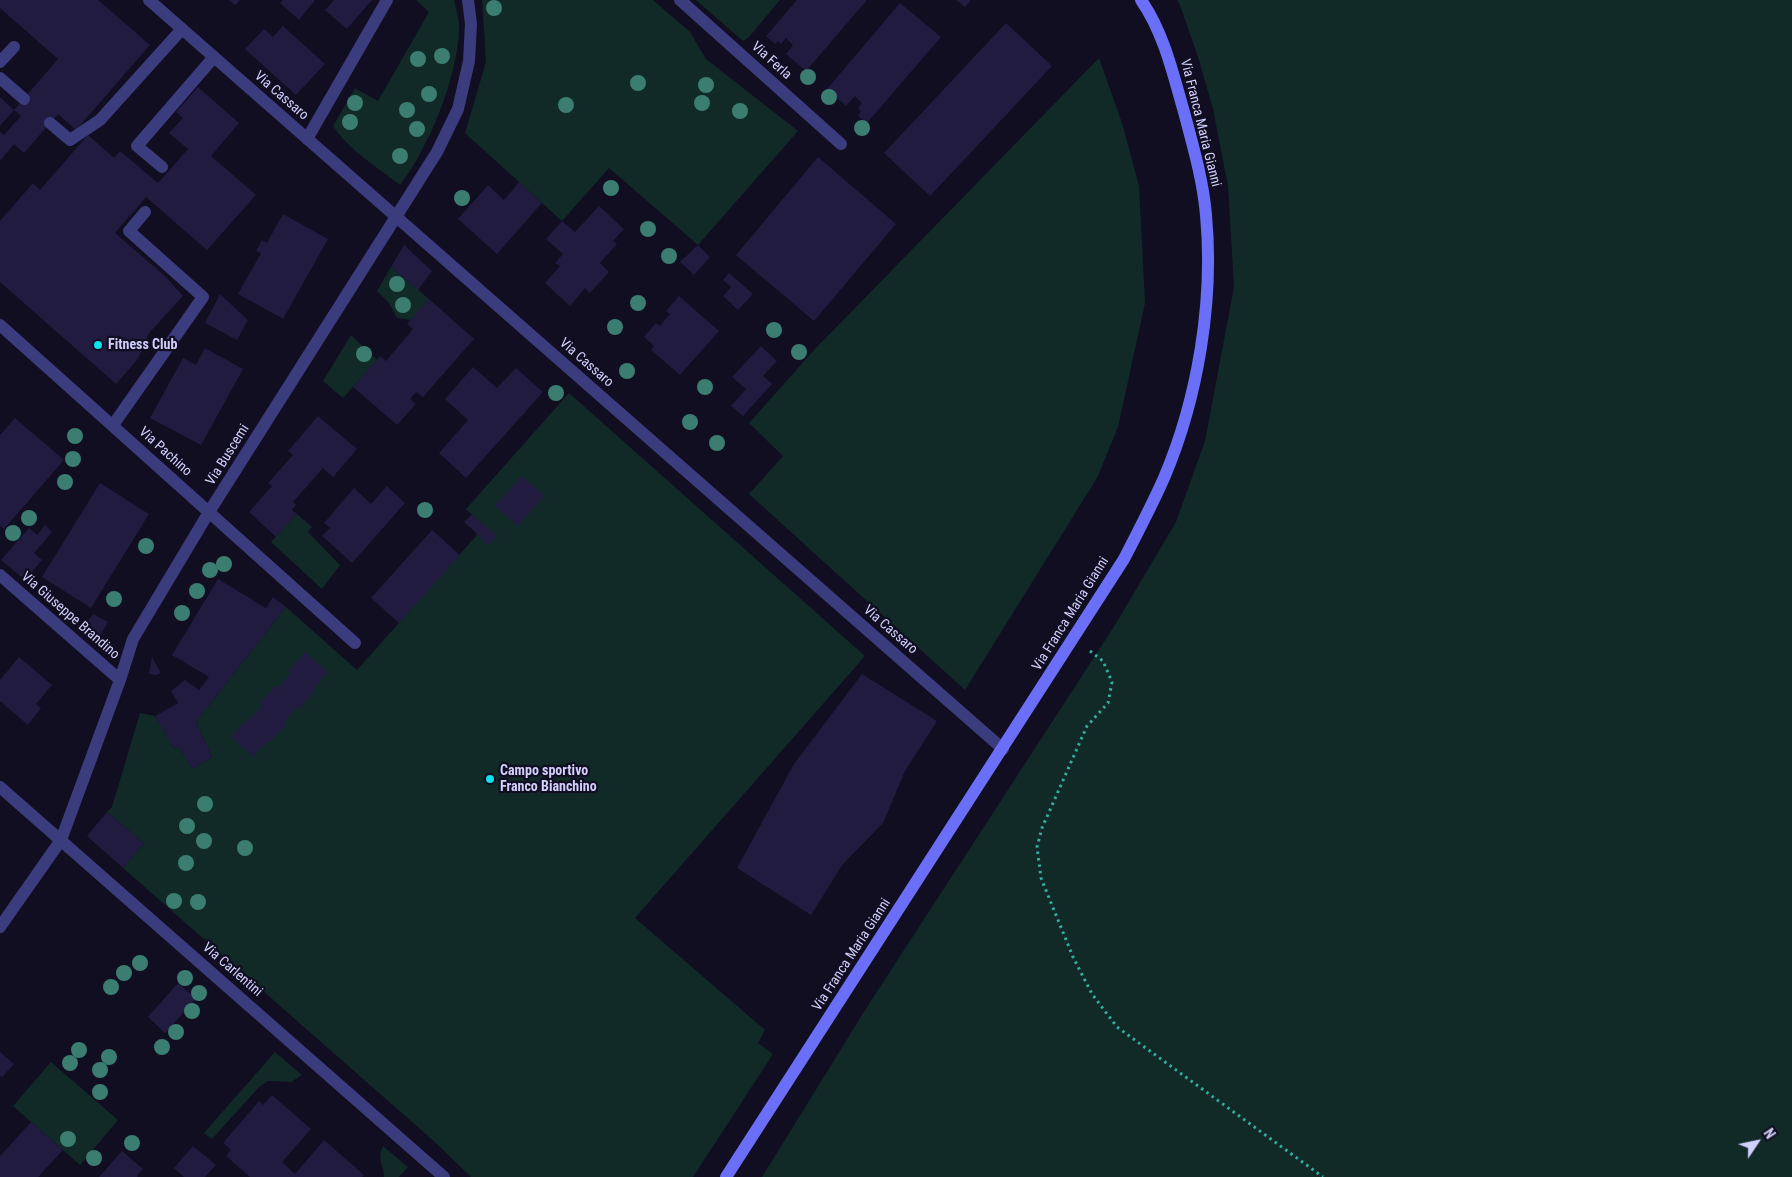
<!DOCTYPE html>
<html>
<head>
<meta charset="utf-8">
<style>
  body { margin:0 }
  #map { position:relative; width:1792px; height:1177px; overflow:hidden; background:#100e20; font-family:"Roboto Condensed",sans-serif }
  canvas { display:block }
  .north { position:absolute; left:1732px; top:1117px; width:50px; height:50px; -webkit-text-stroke:4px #100e20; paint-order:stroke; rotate:56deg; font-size:14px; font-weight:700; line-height:20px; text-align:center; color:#d2cffd }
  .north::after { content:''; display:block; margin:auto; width:18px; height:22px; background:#d2cffd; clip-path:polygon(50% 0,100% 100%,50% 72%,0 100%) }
</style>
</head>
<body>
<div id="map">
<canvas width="1792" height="1177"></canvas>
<div class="north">N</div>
</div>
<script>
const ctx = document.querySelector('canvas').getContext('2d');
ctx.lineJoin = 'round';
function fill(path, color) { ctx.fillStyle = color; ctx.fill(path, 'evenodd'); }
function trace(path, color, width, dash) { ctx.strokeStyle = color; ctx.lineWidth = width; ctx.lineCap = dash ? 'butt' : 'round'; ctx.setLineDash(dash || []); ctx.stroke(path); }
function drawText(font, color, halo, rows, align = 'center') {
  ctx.font = font + ' "Roboto Condensed",sans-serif'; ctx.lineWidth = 4.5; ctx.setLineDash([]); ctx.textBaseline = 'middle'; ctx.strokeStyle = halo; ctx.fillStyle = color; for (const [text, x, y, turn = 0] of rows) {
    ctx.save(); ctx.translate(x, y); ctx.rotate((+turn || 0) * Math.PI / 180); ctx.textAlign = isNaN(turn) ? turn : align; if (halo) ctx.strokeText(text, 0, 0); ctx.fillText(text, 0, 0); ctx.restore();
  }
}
const green = new Path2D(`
  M416,0H454C456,10 460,21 459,31C457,78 429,148 400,185C377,167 350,151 333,126L355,88L378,101L429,12Z
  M482,0H653L690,32L706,59L798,131L698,245L609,168L562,221L465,133L486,62Z
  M696,0H780L749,37L743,41Z
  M1177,0H1792V1177H762L867,1007L1115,625L1176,522L1205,441L1234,287L1228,186L1213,109L1199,60L1180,5Z
  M1099,58L1122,123L1139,186L1145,303L1118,427L1097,478L965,690L749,494L783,456L749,423L815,349Z
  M391,267L429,299L412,320L397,318L389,303L377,291Z
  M351,335L377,360L343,398L323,381Z
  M569,393L865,656L635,918L765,1030L758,1043L773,1054L693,1177H471L436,1143L123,868L144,843L107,812L112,807L140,713L155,716L174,749L179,746L192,769L212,757L196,722L286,607L357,670L485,526L466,509Z
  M297,514L312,527L308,532L340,565L322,589L271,542Z
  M275,1052L302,1075L291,1082L268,1081L259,1087L212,1139L204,1133Z
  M51,1062L118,1120L80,1165L13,1106Z
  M383,1146L408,1167L399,1177H384C384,1164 376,1161 383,1146Z`);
const building = new Path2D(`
  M0,0H98L150,45L76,130L58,114L24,153L14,144L0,161V132L4,135L21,116L14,110L58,59L0,8Z
  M229,0H240L235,5Z
  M283,0H315L299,20L280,3Z
  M334,0H372L347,29L325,10Z
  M797,0H867L806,71L786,54L793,45L786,38L781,44L778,41L775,44L766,36Z
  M956,0H971L965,7Z
  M900,3L941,37L867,123L858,116L861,111L858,108L862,103L855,96L846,106L827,89Z
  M1006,23L1052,66L930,196L884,153Z
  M283,26L325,64L296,95L245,49L264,29L273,37Z
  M198,87L239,123L211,156L256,195L207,250L146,197L115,233L165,276L183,296L149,333L138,359L116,384L0,282V221L33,183L40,190L88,135L114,158L120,151L158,183L188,149L169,133L183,118L176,112Z
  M0,97L14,110L0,126Z
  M818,157L896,224L814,321L736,255Z
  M519,182L542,203L497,254L458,219L488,185L504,200Z
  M599,206L624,229L613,241L617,244L600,263L609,272L590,293L585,288L570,306L545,283L560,266L555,263L563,254L546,239L562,221L575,232Z
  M283,214L328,239L283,319L238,294L261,253L256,251L262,240L267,243Z
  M404,245L432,271L418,290L391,267Z
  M698,245L710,257L694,275L680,262Z
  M729,273L753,294L738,310L723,296L731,287L723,280Z
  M220,294L248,320L237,340L205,323Z
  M679,296L719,331L680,375L651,350L654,346L644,337L656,323L660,326L670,314L666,311Z
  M429,299L474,339L423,397L416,392L410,399L416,404L397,425L353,387L380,356L386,361L413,329L407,324Z
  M761,346L777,361L763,376L772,384L743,416L731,406L746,389L732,377Z
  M205,348L243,369L201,445L150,418L183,358L196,365Z
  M473,367L497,388L516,368L543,392L466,478L439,453L468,420L445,399Z
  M318,416L357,449L333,477L323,468L293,502L296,505L292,510L297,514L276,537L249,512L272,486L268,483L293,455L288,451Z
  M15,418L64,460L4,529L0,526V435Z
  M522,476L544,496L518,526L495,506Z
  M100,483L149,514L91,608L42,577Z
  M387,486L405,503L352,563L322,536L330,528L324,523L354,488L371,504Z
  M472,514L497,536L489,545L464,522Z
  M45,525L52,532L34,553L42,560L25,580L1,560L29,528L37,535Z
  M432,530L460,555L399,623L371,598Z
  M218,579L266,608L273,597L286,607L196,722L212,757L192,769L179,746L174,749L155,716L178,703L171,691L185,680L199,690L209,677L172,655Z
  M93,614L108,622L96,642L81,630Z
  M305,652L328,672L313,689L315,691L299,709L297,707L284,722L286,724L270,742L268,740L253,757L231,737L248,718L250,720L262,705L260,703L276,685L279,687L291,673L288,671Z
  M19,657L52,685L36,704L41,708L28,725L0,701V680Z
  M152,657L161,673L156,675L149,674Z
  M862,674L937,721L905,771L883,823L843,864L811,915L737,868L794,764Z
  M107,812L144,843L123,868L87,836Z
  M178,983L196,999L165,1033L148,1017Z
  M0,1052L14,1064L2,1077L0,1076Z
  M272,1095L311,1129L282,1162L295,1174L324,1140L364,1175L362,1177H250L226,1156L231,1150L223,1143L259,1101L263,1105Z
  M31,1122L63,1150L38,1177H0V1156Z
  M193,1146L216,1165L205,1177H184L174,1168Z
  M122,1151L143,1169L137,1176L138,1177H99Z`);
const path = new Path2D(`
  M1090,651L1103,661L1112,682L1108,703L1087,726L1042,828L1037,847L1041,878L1073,957L1092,994L1117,1027L1323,1177`);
const lane = new Path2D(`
  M0,62L14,47
  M0,78L24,99
  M50,123L70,140L100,120L182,29
  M162,167L137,146L214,57
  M113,425L203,297L129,231L145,212`);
const street = new Path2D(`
  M149,0L1003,749
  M680,0L841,144
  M307,139L387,0
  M0,325L355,643
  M0,575L120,680
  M0,787L444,1177
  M0,927L61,840L120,680L133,639L209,512L437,152L458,109L469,61L471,24L468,0`);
const secondary = new Path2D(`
  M726,1177L1124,559C1138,532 1152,505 1164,478C1198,398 1214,301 1206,215C1203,180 1193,146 1184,112C1173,74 1164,33 1141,0`);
const trees = [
  [494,8],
  [442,56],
  [418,59],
  [808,77],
  [638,83],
  [706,85],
  [429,94],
  [829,97],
  [355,103],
  [702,103],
  [566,105],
  [407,110],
  [740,111],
  [350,122],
  [862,128],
  [417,129],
  [400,156],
  [611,188],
  [462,198],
  [648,229],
  [669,256],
  [397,284],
  [638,303],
  [403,305],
  [615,327],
  [774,330],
  [799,352],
  [364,354],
  [627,371],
  [705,387],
  [556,393],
  [690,422],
  [75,436],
  [717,443],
  [73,459],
  [65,482],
  [425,510],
  [29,518],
  [13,533],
  [146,546],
  [224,564],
  [210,570],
  [197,591],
  [114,599],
  [182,613],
  [205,804],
  [187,826],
  [204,841],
  [245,848],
  [186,863],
  [174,901],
  [198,902],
  [140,963],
  [124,973],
  [185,978],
  [111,987],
  [199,993],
  [192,1011],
  [176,1032],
  [162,1047],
  [79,1050],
  [109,1057],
  [70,1063],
  [100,1070],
  [100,1092],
  [68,1139],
  [132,1143],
  [94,1158]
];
const markers = [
  [98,345,5,"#0be3ee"],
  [490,779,5,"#0be3ee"]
];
const streetNames = [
  ["Via Ferla",771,61,42],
  ["Via Cassaro",281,96,41],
  ["Via Franca Maria Gianni",1200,123,76],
  ["Via Cassaro",586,363,41],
  ["Via Pachino",165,452,42],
  ["Via Buscemi",228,455,-58],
  ["Via Franca Maria Gianni",1071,614,-58],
  ["Via Giuseppe Brandino",70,616,41],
  ["Via Cassaro",890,630,41],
  ["Via Franca Maria Gianni",852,955,-57],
  ["Via Carlentini",232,970,41]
];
const poiNames = [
  ["Fitness Club",108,345],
  ["Campo sportivo",500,771],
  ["Franco Bianchino",500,787]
];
fill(green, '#112a28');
fill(building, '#211b40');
trace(path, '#33ad9f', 3, [2.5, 4]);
trace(lane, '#3b3c7d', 12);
trace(street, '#3b3c7d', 12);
trace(secondary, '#6b6ff8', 12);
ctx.fillStyle = '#3b7e71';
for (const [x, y] of trees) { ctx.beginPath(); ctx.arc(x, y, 8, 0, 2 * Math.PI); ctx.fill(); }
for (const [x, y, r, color] of markers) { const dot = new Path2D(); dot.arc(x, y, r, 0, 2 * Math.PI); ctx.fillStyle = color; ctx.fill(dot); trace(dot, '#100e20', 2); }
drawText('14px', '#d2cffd', '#100e20', streetNames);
drawText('bold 14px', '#d2cffd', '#100e20', poiNames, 'left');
</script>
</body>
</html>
